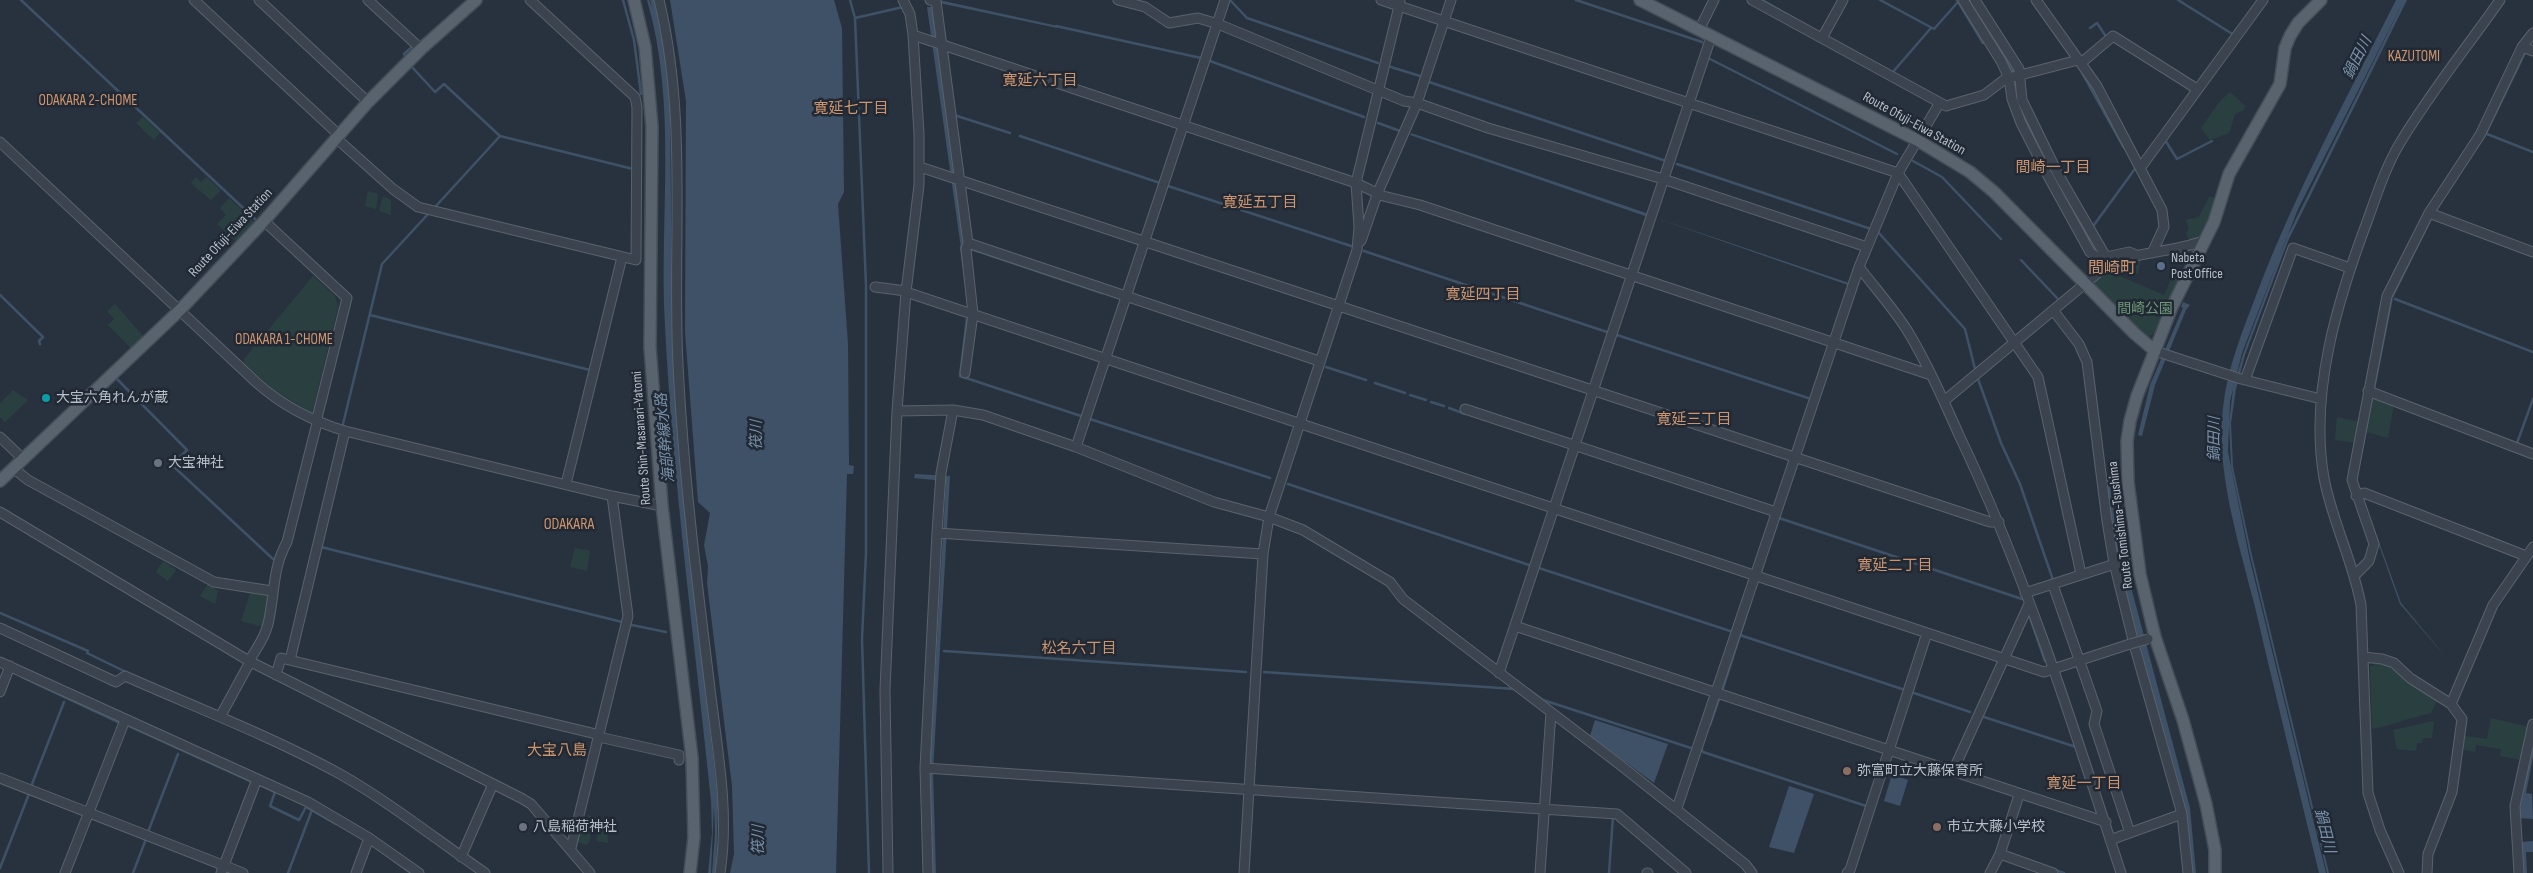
<!DOCTYPE html>
<html>
<head>
<meta charset="utf-8">
<style>
  body { margin:0 }
  canvas { display:block; background:#27323e }
</style>
</head>
<body>
<canvas width="2533" height="873"></canvas>
<script>
const ctx = document.querySelector('canvas').getContext('2d');
ctx.lineJoin = 'round';
function fill(path, color) { ctx.fillStyle = color; ctx.fill(path, 'evenodd'); }
function trace(path, color, width, dash) { ctx.strokeStyle = color; ctx.lineWidth = width; ctx.lineCap = dash ? 'butt' : 'round'; ctx.setLineDash(dash || []); ctx.stroke(path); }
function drawText(font, color, halo, rows, align = 'center') {
  ctx.font = font + ' "Sofia Sans Condensed","Noto Sans JP",sans-serif'; ctx.lineWidth = 5; ctx.setLineDash([]); ctx.textBaseline = 'middle'; ctx.strokeStyle = halo; ctx.fillStyle = color; for (const [text, x, y, turn = 0] of rows) {
    ctx.save(); ctx.translate(x, y); ctx.rotate((+turn || 0) * Math.PI / 180); ctx.textAlign = isNaN(turn) ? turn : align; if (halo) ctx.strokeText(text, 0, 0); ctx.fillText(text, 0, 0); ctx.restore();
  }
}
const green = new Path2D(`
  M2230,92L2245,106L2244,110L2235,114L2229,133L2210,140L2201,128L2220,101Z
  M143,117L160,133L154,140L136,123Z
  M196,177L201,182L206,177L221,190L211,200L191,183Z
  M368,191L378,194L376,209L365,206Z
  M383,196L391,200V215L379,211Z
  M2209,197H2213L2214,201C2208,218 2210,236 2190,242L2186,233L2189,229L2186,220L2199,217Z
  M229,198L254,222L237,242L217,224L226,215L220,208Z
  M2141,259L2138,274L2125,270L2126,263Z
  M2186,271L2159,328L2149,337H2145L2096,288L2095,281L2110,272L2164,295L2172,277Z
  M313,276L335,296L338,307L312,413L273,389L244,363V359Z
  M115,304L143,336L131,348L108,325L114,319L107,311Z
  M13,390L28,400L5,422L0,417V403Z
  M2374,396L2394,404L2388,438L2367,432Z
  M2337,417L2360,422L2356,443L2335,440Z
  M575,548L590,551L587,571L570,567Z
  M163,561L176,570L168,581L156,572Z
  M208,584L218,591L215,604L200,596Z
  M251,590L267,592L269,595L263,627L241,621Z
  M2379,662C2400,670 2417,689 2437,701L2431,713C2411,717 2393,725 2372,729L2370,667Z
  M2491,718L2529,727L2521,760L2500,756L2501,749L2476,745L2475,752L2463,750L2465,736L2487,739Z
  M2434,721L2432,738H2423L2422,743H2417L2416,751L2397,749L2393,730Z
  M588,815L607,820L608,843L597,841L598,827H591L590,841L586,845L576,841L580,826H587Z`);
const water = new Path2D(`
  M647,0H649L652,7L650,0H654L658,12L670,89L672,341L687,527L718,801L716,873H712L715,833L714,805L711,873H708L712,833L711,801C695,642 673,485 665,326C659,218 678,106 647,0Z
  M670,0H834L842,28L844,192L838,204L848,344L849,465L854,466L853,474H847L836,873H730L734,854L732,786L707,583L708,566L704,545L710,513L698,502L685,332L686,101Z
  M939,0L1058,26L1057,28L939,3Z
  M1967,0H1971L2016,72L2019,97L2092,239L2088,241L2059,189Z
  M2396,0H2404L2298,209L2242,353L2230,401L2228,452L2249,556L2326,873H2319C2297,783 2275,693 2254,603C2239,544 2215,468 2223,408C2227,368 2243,330 2257,293C2296,191 2347,97 2396,0Z
  M2404,0H2407L2288,241L2245,355L2236,389L2231,423L2233,467L2252,555L2329,873H2327L2250,555L2231,466L2229,423L2233,389L2243,354L2286,239Z
  M927,7H933L965,245L961,248Z
  M2533,39L2487,134L2436,211L2393,298L2357,481L2401,603L2445,656L2400,604L2356,481L2391,298L2430,219Z
  M1411,133L1649,214L1648,217L1410,135Z
  M1653,217L1849,283L1848,285Z
  M2183,302L2190,305L2186,310L2155,385L2142,436L2138,435L2150,385L2183,308L2181,307Z
  M2111,469L2116,471L2112,482L2111,496L2120,546L2190,808L2196,873H2192L2180,787L2147,673L2117,557L2106,500V481Z
  M915,474L950,476L933,771L936,873H932L930,766L946,481L914,478Z
  M1595,720L1668,744L1654,783L1590,736Z
  M2533,742V757L2526,793L2532,794L2533,819L2519,818L2518,807Z
  M1892,774L1908,780L1900,806L1884,801Z
  M1789,786L1814,794L1794,853L1769,847Z
  M2533,841V852H2526L2527,873H2523L2521,842Z`);
const stream = new Path2D(`
  M21,0L255,219
  M623,0L634,40L641,94
  M850,0L855,18L866,285V553L862,639L869,873
  M1576,0L1702,42
  M1762,0L1795,19
  M1880,0L1934,29L1958,2
  M1957,0L1983,43
  M2178,0L2234,35
  M1231,1L1247,18L1378,63
  M855,18L903,7
  M1056,26L1201,58
  M2090,28L2097,23L2107,38
  M405,56L404,54L414,45
  M1710,59L1897,154
  M1210,61L1364,117
  M412,67L435,92L444,84L500,136L633,169
  M1391,67L1420,76
  M1892,73L1931,28
  M2082,73L2124,148
  M1429,82L1666,161
  M954,115L1010,133
  M1378,123L1400,131
  M2487,134L2533,152
  M1020,136L1160,183
  M2165,140L2177,159L2212,141
  M1913,161L1942,177L2001,239
  M1677,164L1871,229
  M1168,186L1351,246
  M436,206L500,136
  M2094,225L2137,166
  M1878,232L1965,329L1975,369
  M963,245L961,247L965,276
  M971,249L1102,293
  M1364,251L1607,332
  M2021,260L2058,299
  M0,295L43,337L39,341L40,344
  M2395,299L2533,352
  M370,315L590,370
  M967,318L960,376L1081,416
  M1617,335L1808,398
  M1326,367L1366,380
  M117,379L187,450L172,465L273,559
  M1978,379L2001,443L2020,484L2053,580
  M1375,383L1405,393
  M1410,395L1426,400
  M1431,402L1444,406
  M1449,408L1465,414
  M1090,419L1270,478
  M343,424L382,264L429,213
  M2517,443L2533,399
  M1288,484L1529,565
  M1778,520L1779,518L2022,599
  M2472,530L2522,550
  M321,547L622,622
  M1539,568L1730,631
  M1761,572L1765,559
  M0,613L88,651L87,653L126,672
  M2029,615L2045,661
  M632,625L666,632
  M1740,635L1902,689
  M944,651L1246,672
  M1264,672L1515,689
  M22,677L118,722
  M1723,688L1750,604
  M1528,689L1543,700L1691,748
  M1914,693L1970,712
  M1984,717L2076,747
  M1710,725L1719,699
  M129,726L250,781
  M1701,749L1703,752L1866,806
  M32,784L64,702
  M258,784L275,792L270,806L299,820L306,807L336,824
  M148,832L178,754
  M394,861L411,873
  M0,868L29,794
  M2055,870L2064,873
  M133,873L146,839
  M288,873L312,810
  M1609,873L1613,816`);
const minor = new Path2D(`
  M194,0L339,135
  M259,0L368,102
  M368,0L421,49
  M659,0C688,119 672,243 678,364C683,470 696,575 709,680C716,744 730,809 720,873
  M930,0L936,1L968,243L966,249L973,314L965,373
  M1118,0L1145,7L1169,23L1198,18L1218,24L1404,101L1417,103L1488,128L1663,179L1867,247
  M1381,0L1898,173L2038,377L2081,574
  M1752,0L1946,106L1984,95L2005,79L2078,60
  M1963,0L2001,61L2009,78L2012,99L2021,123L2047,174L2090,252L2107,265
  M1975,0L2019,69L2022,100L2058,174L2106,257L2129,252L2134,254
  M2036,0L2097,86L2162,210L2164,227L2152,253
  M1699,30L1714,0
  M913,35L1356,183L1383,196L1420,205L1931,375
  M1822,38L1843,0
  M2522,47L2533,51
  M2081,63L2113,36L2197,89
  M336,138L393,189L418,207L636,260L637,107L635,97L530,0
  M0,142L257,383C284,407 312,421 345,431L612,496L662,506
  M920,167L1990,522H1999
  M2141,167L2263,0
  M2429,213L2533,252
  M264,221L347,298L316,422
  M1361,241L1378,192L1417,103L1451,0
  M968,243L1319,361
  M1859,267C1875,288 1893,308 1907,330C1927,363 1943,399 1959,435C2026,575 2073,725 2121,873
  M875,287L906,291
  M906,292L2044,672L2130,644
  M2053,310L2079,344L2087,362L2107,521L2114,563L2135,648L2182,814L2188,873
  M2155,351L2241,379L2321,399
  M2245,380L2293,248L2350,268
  M2368,391L2533,454
  M1944,401L2111,262C2141,252 2173,252 2203,241
  M1465,409L1776,512
  M897,411L953,410L983,415L1076,447L1214,502L1269,517L1303,530L1390,582L1403,599L1619,764L1745,864L1752,873
  M0,437L23,459
  M1076,447L1225,0
  M13,468L28,480L214,582L272,591
  M566,484L622,257
  M2356,496L2364,493L2526,556
  M0,512L249,661L521,798L531,804L590,873
  M937,533L1263,554
  M2355,575L2369,561L2374,544L2352,480L2387,296L2429,213L2480,135L2522,47L2533,33
  M2053,585L2097,711L2094,724L2130,833
  M2025,593L2124,561L2128,528L2132,517
  M1515,626L2106,822
  M0,628L116,682L125,676C197,708 271,736 340,774C391,803 437,840 485,873
  M2363,657L2382,659L2394,663L2410,678L2451,704L2462,719L2452,792L2428,854L2427,873
  M290,660L345,431
  M249,661C256,649 265,638 268,624C275,595 272,568 287,542L317,423
  M0,662L308,802L369,838L419,873
  M1499,673L1711,37
  M276,675L281,658L600,735
  M0,692L10,666
  M2451,704L2493,605L2533,547
  M220,717L250,662
  M599,737L679,755V760
  M925,768L1617,814L1686,873
  M1953,771L2029,604
  M0,778L243,873
  M1677,808L1859,267L1898,173L1939,104
  M2110,840L2182,814
  M571,848L628,616L612,496
  M2000,854L2053,873
  M461,857L493,784
  M65,873L125,720
  M221,873L257,779
  M356,873L369,838
  M888,873L885,690L897,411L906,292L919,185V134L913,35L910,14L903,0
  M928,873L925,768L937,533L941,473L953,410
  M1244,873L1263,554L1269,517L1357,250L1359,227L1356,183L1400,2
  M1540,873L1551,712
  M1647,873H1648
  M1847,873L1850,870L1927,633
  M1990,873L2000,854L2019,795
  M2399,873L2380,830L2368,793L2361,605C2353,561 2332,521 2324,478C2309,392 2338,299 2368,219C2377,194 2386,166 2400,143C2430,93 2467,47 2500,0
  M2519,873L2515,806L2533,724`);
const major = new Path2D(`
  M634,0L645,47L652,127L650,347L662,506L692,758L694,837L690,873
  M1640,0L1917,140L1970,172L1994,192L2134,333L2155,351
  M0,481L180,310L264,221L368,102L421,49L476,0
  M2215,873V850L2206,804L2183,720L2155,637L2140,574L2128,482L2127,441L2130,421L2137,396L2172,307L2214,222L2229,174L2280,84L2285,48L2290,36L2298,23L2321,0`);
const minorBridge = new Path2D(`
  M2130,644L2148,639`);
const markers = [
  [2161,266,5,"#5c6f8a"],
  [46,398,5,"#0f9aa8"],
  [158,463,5,"#6b7280"],
  [1847,771,5,"#8d6e63"],
  [523,827,5,"#6b7280"],
  [1937,827,5,"#8d6e63"]
];
const streetNames = [
  ["Route Ofuji-Eiwa Station",1914,124,29],
  ["Route Ofuji-Eiwa Station",231,233,-47],
  ["Route Shin-Masanari-Yatomi",642,438,-94],
  ["Route Tomishima-Tsushima",2121,525,-97]
];
const poiNames = [
  ["Nabeta",2171,258],
  ["Post Office",2171,274],
  ["大宝六角れんが蔵",56,398],
  ["大宝神社",168,463],
  ["弥富町立大藤保育所",1857,771],
  ["八島稲荷神社",533,827],
  ["市立大藤小学校",1947,827]
];
const parkNames = [
  ["間崎公園",2145,309]
];
const neighbourhoodNames = [
  ["KAZUTOMI",2414,57],
  ["寛延六丁目",1040,81],
  ["ODAKARA 2-CHOME",88,101],
  ["寛延七丁目",851,109],
  ["間崎一丁目",2053,168],
  ["寛延五丁目",1260,203],
  ["寛延四丁目",1483,295],
  ["ODAKARA 1-CHOME",284,340],
  ["寛延三丁目",1694,420],
  ["寛延二丁目",1895,566],
  ["松名六丁目",1079,649],
  ["大宝八島",557,751],
  ["寛延一丁目",2084,784]
];
const waterNames = [
  ["鍋田川",2358,58,-63],
  ["筏川",757,435,-90],
  ["海部幹線水路",666,438,-95],
  ["鍋田川",2215,439,-90],
  ["鍋田川",2324,831,76],
  ["筏川",759,840,-90]
];
const quarterNames = [
  ["間崎町",2112,269],
  ["ODAKARA",569,525]
];
fill(green, '#2a4040');
fill(water, '#3e5166');
trace(stream, '#3e5166', 2.5);
trace(minor, '#59626c', 11);
trace(major, '#444d58', 14);
trace(minor, '#3b444e', 9);
trace(major, '#59636e', 11);
trace(minorBridge, '#59626c', 11, []);
trace(minorBridge, '#3b444e', 9);
for (const [x, y, r, color] of markers) { const dot = new Path2D(); dot.arc(x, y, r, 0, 2 * Math.PI); ctx.fillStyle = color; ctx.fill(dot); trace(dot, '#202934', 2); }
drawText('14px', '#b7bfc9', '#202934', streetNames);
drawText('14px', '#b7bfc9', '#202934', poiNames, 'left');
drawText('14px', '#709878', '#202934', parkNames);
drawText('15px', '#ce946e', '#202934', neighbourhoodNames);
drawText('italic 15px', '#7a91aa', '#202934', waterNames);
drawText('16px', '#ce946e', '#202934', quarterNames);
</script>
</body>
</html>
